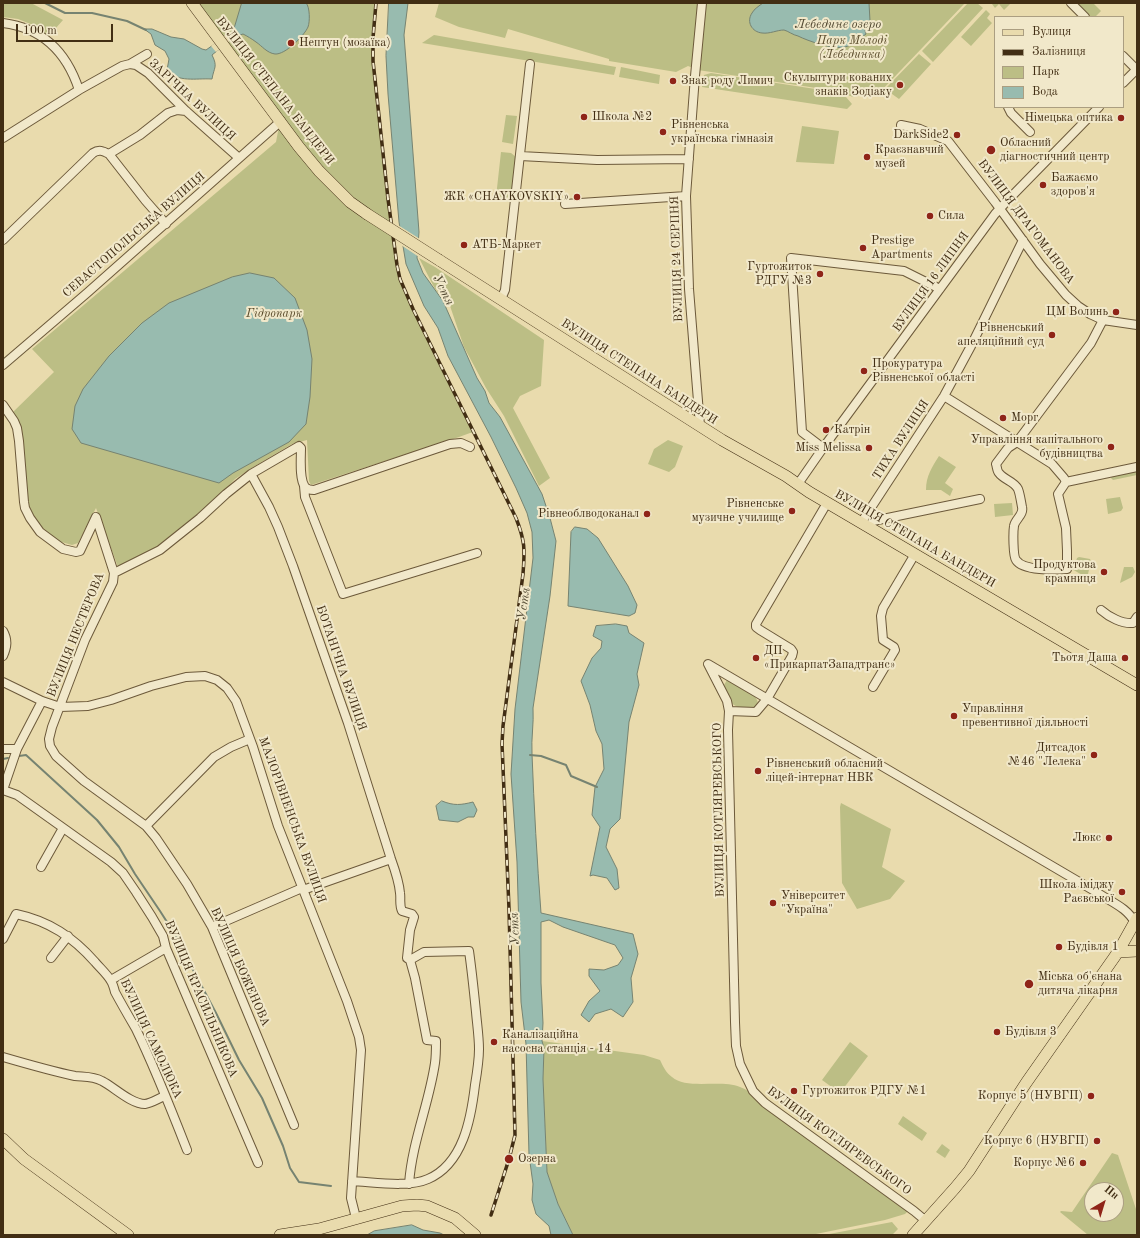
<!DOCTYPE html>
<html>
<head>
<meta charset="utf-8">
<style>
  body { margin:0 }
  #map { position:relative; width:1140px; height:1238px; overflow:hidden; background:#e9dbad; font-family:"Old Standard TT",serif }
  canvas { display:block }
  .frame { position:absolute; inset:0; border:4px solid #422e14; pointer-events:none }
  .legend { position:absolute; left:994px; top:16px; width:130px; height:92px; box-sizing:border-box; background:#f1e8ca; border:1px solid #ab9e81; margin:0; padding:5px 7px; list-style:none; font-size:12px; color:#422e14 }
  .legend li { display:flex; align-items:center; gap:8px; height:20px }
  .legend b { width:20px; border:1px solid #ab9e81 }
  .north { position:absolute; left:1084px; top:1182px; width:40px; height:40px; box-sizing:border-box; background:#f1e8ca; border:1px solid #ab9e81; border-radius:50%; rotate:38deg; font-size:11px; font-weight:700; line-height:16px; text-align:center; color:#422e14 }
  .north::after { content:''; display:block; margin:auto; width:14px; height:18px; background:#8f2418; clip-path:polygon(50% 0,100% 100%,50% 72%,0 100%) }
  .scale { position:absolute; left:16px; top:24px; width:97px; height:18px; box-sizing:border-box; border:2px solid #422e14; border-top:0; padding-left:5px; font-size:12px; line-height:14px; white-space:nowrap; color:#422e14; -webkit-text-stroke:3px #f1e8ca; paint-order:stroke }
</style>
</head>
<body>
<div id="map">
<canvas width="1140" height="1238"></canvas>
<div class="frame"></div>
<ul class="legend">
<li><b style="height:5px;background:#e9dbad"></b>Вулиця</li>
<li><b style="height:5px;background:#422e14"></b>Залізниця</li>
<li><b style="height:11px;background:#bcbe85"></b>Парк</li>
<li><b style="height:11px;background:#98bbaf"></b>Вода</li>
</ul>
<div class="north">Пн</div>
<div class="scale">100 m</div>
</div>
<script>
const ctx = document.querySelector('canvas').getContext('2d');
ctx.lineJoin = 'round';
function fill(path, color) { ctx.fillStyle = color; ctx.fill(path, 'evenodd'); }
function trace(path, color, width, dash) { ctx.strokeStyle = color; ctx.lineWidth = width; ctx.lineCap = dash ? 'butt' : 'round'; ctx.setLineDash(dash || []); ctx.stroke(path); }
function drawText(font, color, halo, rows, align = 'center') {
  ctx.font = font + ' "Old Standard TT",serif'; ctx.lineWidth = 4; ctx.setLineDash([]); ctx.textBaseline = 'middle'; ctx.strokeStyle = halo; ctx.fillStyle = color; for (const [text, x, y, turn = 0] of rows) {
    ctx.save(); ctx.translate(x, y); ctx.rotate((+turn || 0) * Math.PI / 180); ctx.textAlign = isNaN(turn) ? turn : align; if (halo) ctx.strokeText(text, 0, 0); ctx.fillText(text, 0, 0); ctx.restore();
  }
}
const green = new Path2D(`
  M3,3H31L63,20L48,37L38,27L18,19L3,17Z
  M192,3H376L373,38L376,87L388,199L395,256L400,279L413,309L474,433H470L459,437L311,485L309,481L307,440L292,444L250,469L235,479L221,494L159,547L118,567L96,508L78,543L72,545L58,541L40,528L29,507L21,428L13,412L54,372L32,349L276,142L280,121Z
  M439,3H965L881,91L864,92L853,97L836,91L698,70L688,66L676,72L609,61V59L508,29L505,38L459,27L435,17Z
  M968,3H977L983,8L933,62L922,51Z
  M993,3H1011L1004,10L999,4L995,8L992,4Z
  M1079,3H1093L1101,11L1095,17H1090L1078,5Z
  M986,10L990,14L987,18L992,23L971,46L961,37Z
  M434,35L616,67L614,75L422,43Z
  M919,54L931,64L899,99L885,89Z
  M621,67L660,75L659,84L619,77Z
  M711,73L835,92L846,97L852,104L847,109L702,87L704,75Z
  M506,115L517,116L513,144L502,142Z
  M802,126L839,131L834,164L796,162Z
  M501,152L511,153L516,157L511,196L506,198L496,197Z
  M419,258L435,267L544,340L541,386L520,396L513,408L550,478L539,486L504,416L486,388L464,347L449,303L435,289Z
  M668,440L683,446L675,467L669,472L648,464L654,449Z
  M939,456L956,467L945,483L953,489L950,496L941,490H926C926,476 932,467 939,456Z
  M1137,471V475L1113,480L1111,478V476Z
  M1120,497L1123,508L1121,511L1108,514L1106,499Z
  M1012,503L1013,515L995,517L994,504Z
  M1079,557L1090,559L1091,561L1088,574L1084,576L1070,568V566L1075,565L1077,558Z
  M1124,567H1133L1135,572L1132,577L1120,583Z
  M727,680C735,684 754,692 757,700C759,703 756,706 754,709C733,708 730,706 724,685Z
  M841,803L891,829L882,867L905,881L890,899L857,909L842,883L840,807Z
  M542,1041L644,1055L660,1060C663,1066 666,1073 672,1077C686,1090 721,1079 740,1087C753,1091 762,1105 773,1113C818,1145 862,1177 907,1209V1212L905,1214L885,1220L811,1235H573L558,1204L547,1173L543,1079L544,1048Z
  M850,1042L868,1056L840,1093L822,1080Z
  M903,1116L927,1133L922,1141L898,1124Z
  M942,1144L950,1150L945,1158L936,1152Z
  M1112,1153L1118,1155L1137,1212V1235H1088L1060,1212L1061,1211L1072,1212ZM1092,1190H1116V1214H1092Z
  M892,1222L898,1229L892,1235H824Z`);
const water = new Path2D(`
  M242,3H306C310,7 310,22 308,27C304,36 285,55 275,54C267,53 262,46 256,42C252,39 247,36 243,34L234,37L212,55C218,67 214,67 212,79C196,78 178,83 167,70L169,59L165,51L155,45L151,34L144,29H152L171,37L184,39L202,49L206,50L233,31Z
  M389,3H408L404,35L419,232L417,258L423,273L443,301L477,378L485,391L489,403L500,417L542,494L550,518L556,541L550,596L533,708C534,724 531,738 532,754C534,807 537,860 541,913L633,934L638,954L631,978L633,1002L623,1017L611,1009L595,1014L589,1022L581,1015L589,1001L600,991L589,976V969L604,970L618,965L623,958L615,945L563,927L549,920L541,922V983L543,1023L542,1041L544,1048L543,1079L547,1172L558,1204L573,1235H551L549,1226L536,1214L532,1200L533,1184L529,1155L526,1044L521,1002L517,862L511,774L515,709L533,558L532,532L527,513L516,488L491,437L448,356L438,328L424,306L406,264L399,222L388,94L386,56Z
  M763,3H869L870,21C865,24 864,29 866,34C859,39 853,45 845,47C834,50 808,41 798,36C793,35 788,31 784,30C777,30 770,34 762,33C752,32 746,22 752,13C754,9 759,6 763,3Z
  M250,273L274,278L295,298L307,330L312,359L310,397L306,424L289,442L233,473L219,483L81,443L72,429L75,406L83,389L109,356L142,323L169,303L232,277Z
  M575,527L587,529L598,538L628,586L637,605L635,613L629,616L568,606L571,532Z
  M616,624L627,626L629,633L644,643L637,674L639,685L629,722L620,819L610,829L606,847L617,869L619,888L615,890L607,878L593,875L590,876L600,827L592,815L595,787L604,769L602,744L596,731L590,705L581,681L592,658L601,648L602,641L593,636L596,626Z
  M442,801C454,806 461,805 473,802L477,810L474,817H468L458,822L439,820L436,806Z
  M412,1225L423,1230L440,1233L444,1235H367L374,1231Z`);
const pier = new Path2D(`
  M227,34L231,40L216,52L211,46Z
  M398,225L420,239L419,257L401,245Z`);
const stream = new Path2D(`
  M45,3L65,13H92L127,21L146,30
  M530,755L541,756L566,765L571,776L597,787
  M19,756L26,755L97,820L119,847L135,874L160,911L183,947L191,966L216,1013L239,1060L262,1098L283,1146L290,1168L299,1182L331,1186
  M3,759L8,758`);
const minor = new Path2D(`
  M1071,3L1085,17
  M3,23C43,28 67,53 79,90
  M1123,56L1137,70
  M130,64L147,54
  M1123,83L1137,69
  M1008,107L1011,113L1030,132
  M901,125L920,129L948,141L995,202L1040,264L1066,295L1078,306L1090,314L1103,320L1137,325
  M3,138L79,90L122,66L130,64L136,65L148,73L186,111L239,158
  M109,154L145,200L166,224
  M520,156L597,160L689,159
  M565,204L686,196
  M3,240L93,153C99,149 103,151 109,154L140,135L168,113L177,110L186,111
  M501,299L505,290L530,64
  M3,365L87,293L281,121
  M944,396L1052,464L1064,478L1066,482
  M3,405L14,421L17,428L19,441L24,502L25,508L30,518L40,532L63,549L76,552L80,551L96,517L114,573
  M700,426L689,289L686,196L695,76L702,3
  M823,448L802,432L791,258L904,271L940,289
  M251,474L226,494L200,518L160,550L114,573L113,582L85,640L52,727L49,739L50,746L56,756L84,781L146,826L156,838L187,884L212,927L294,1125
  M1066,482L1058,494L1066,528L1067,551V569C1055,570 1023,571 1016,560C1013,556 1013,532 1014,526C1015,519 1024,515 1022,507C1021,502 1020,494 1018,489C1014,481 1004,480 999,473C997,471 997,467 996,464L1008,448L1017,442L1091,343L1103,320
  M1066,482L1137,467
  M798,484L823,448L995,214L1006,202L1099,107
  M304,486L305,497L343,594L477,553
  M827,503L756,624V627L760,630L791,649L793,652L792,656L767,699L756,712L729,711L728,730L735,1022L736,1046L740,1064L753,1091L765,1103L914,1211L926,1221
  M861,523L944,396L971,346L1023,240
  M869,527L873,521L980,499
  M1101,610C1109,617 1122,624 1133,623L1137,617
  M3,631C8,640 7,647 3,656
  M3,682L42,701L60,707L88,706L111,700L151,686L186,677L205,676L217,680L227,688L236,701L253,747L278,826L347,1001L359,1037L361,1050L351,1198L356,1218
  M873,687L895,650L894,647L883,640L881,616L883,608L915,554
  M729,711L727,701L708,664L1098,893C1111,902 1128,908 1135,923
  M3,749H17
  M3,790L17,795L111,862L123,873L136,892L152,917L163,936L166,948L258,1163
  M3,790L17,749L42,701
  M146,826L214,757L231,747L250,739
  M41,867L63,828
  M303,890L391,859
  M212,927L302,888
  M3,939L16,914C49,921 73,937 95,962C100,968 107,974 111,981C113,984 114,988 115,992C122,1005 129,1017 136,1029C155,1068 171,1109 187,1150
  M51,958L68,936
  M111,980L166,948
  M3,1057C27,1064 51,1071 75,1076C84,1077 93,1076 102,1081C114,1087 131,1104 145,1104C152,1103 159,1098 165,1096
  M352,1181C374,1182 408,1188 428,1179C463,1164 471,1119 475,1085C477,1073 479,1061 479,1049C479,1037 477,1024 476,1012C474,992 472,972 469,951L424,952L410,960L407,958L410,930L414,917L412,914L402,911C399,905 401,899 400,893C399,881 395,870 391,859L348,723L293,566L278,527L269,507L251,474L299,446L301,448C301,458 299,479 305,487C308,490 311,490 314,490L450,444L461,443L470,447
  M409,1184C412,1142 429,1104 435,1063C436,1056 436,1048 436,1041L427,1040L415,978L410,960`);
const major = new Path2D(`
  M192,3L299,147L319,171L350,202L367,214
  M439,260L722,440L786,476L809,492L1137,685
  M1118,952L1137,951
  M3,1139L24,1159L128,1235
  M280,1235L319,1229L402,1206L417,1205L427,1206L455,1218L475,1235
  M913,1235L955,1188L969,1171L1026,1083L1118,952L1137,918`);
const rail = new Path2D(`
  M376,3L373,38V61L388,199L397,265L400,279L413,309L516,518C525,541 525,549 523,574L503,726L502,744L509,909L515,1135L509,1159L491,1215`);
const majorBridge = new Path2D(`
  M367,214L439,260`);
const markers = [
  [291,43,4,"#8f2418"],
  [673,81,4,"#8f2418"],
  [900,85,4,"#8f2418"],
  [584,117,4,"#8f2418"],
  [1121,118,4,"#8f2418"],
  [663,132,4,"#8f2418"],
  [957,135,4,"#8f2418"],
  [991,150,5,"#8f2418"],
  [867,157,4,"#8f2418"],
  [1043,185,4,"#8f2418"],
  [577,197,4,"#8f2418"],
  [930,216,4,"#8f2418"],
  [464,245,4,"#8f2418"],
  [863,248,4,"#8f2418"],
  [820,274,4,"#8f2418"],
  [1116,312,4,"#8f2418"],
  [1052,335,4,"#8f2418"],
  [864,371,4,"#8f2418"],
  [1003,418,4,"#8f2418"],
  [826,430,4,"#8f2418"],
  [1111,447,4,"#8f2418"],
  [869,448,4,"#8f2418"],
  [792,511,4,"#8f2418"],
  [647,514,4,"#8f2418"],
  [1104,572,4,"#8f2418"],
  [756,658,4,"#8f2418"],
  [1125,658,4,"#8f2418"],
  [954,716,4,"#8f2418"],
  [1094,755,4,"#8f2418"],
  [758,771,4,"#8f2418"],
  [1109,838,4,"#8f2418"],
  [1122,892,4,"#8f2418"],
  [773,903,4,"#8f2418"],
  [1059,947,4,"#8f2418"],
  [1029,984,5,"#8f2418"],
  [997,1032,4,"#8f2418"],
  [494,1042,4,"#8f2418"],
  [794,1091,4,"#8f2418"],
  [1091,1096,4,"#8f2418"],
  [1097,1141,4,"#8f2418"],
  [509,1159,5,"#8f2418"],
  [1083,1163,4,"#8f2418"]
];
const parkNames = [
  ["Парк Молоді",852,41],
  ["(Лебединка)",852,55],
  ["Гідропарк",274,314]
];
const poiNames = [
  ["Нептун (мозаїка)",299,43],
  ["Скульптури кованих",892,78,"right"],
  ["знаків Зодіаку",892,92,"right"],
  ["Знак роду Лимич",681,81],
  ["Школа №2",592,117],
  ["Німецька оптика",1113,118,"right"],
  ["Рівненська",671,125],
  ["українська гімназія",671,139],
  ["DarkSide2",949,135,"right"],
  ["Обласний",1000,143],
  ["діагностичний центр",1000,157],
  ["Краєзнавчий",875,150],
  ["музей",875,164],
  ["Бажаємо",1051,178],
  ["здоров'я",1051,192],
  ["ЖК «CHAYKOVSKIY»",569,197,"right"],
  ["Сила",938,216],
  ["Prestige",871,241],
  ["Apartments",871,255],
  ["АТБ-Маркет",472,245],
  ["Гуртожиток",812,267,"right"],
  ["РДГУ №3",812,281,"right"],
  ["ЦМ Волинь",1108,312,"right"],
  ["Рівненський",1044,328,"right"],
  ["апеляційний суд",1044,342,"right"],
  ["Прокуратура",872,364],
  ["Рівненської області",872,378],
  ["Морг",1011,418],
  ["Катрін",834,430],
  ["Управління капітального",1103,440,"right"],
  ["будівництва",1103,454,"right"],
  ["Miss Melissa",861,448,"right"],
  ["Рівненське",784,504,"right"],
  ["музичне училище",784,518,"right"],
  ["Рівнеоблводоканал",639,514,"right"],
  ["Продуктова",1096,565,"right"],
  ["крамниця",1096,579,"right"],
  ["ДП",764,651],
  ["«ПрикарпатЗападтранс»",764,665],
  ["Тьотя Даша",1117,658,"right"],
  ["Управління",962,709],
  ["превентивної діяльності",962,723],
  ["Дитсадок",1086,748,"right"],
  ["№46 \"Лелека\"",1086,762,"right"],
  ["Рівненський обласний",766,764],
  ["ліцей-інтернат НВК",766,778],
  ["Люкс",1101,838,"right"],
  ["Школа іміджу",1114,885,"right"],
  ["Раєвської",1114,899,"right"],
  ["Університет",781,896],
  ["\"Україна\"",781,910],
  ["Будівля 1",1067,947],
  ["Міська об'єнана",1038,977],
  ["дитяча лікарня",1038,991],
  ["Будівля 3",1005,1032],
  ["Каналізаційна",502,1035],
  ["насосна станція - 14",502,1049],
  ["Гуртожиток РДГУ №1",802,1091],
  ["Корпус 5 (НУВГП)",1083,1096,"right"],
  ["Корпус 6 (НУВГП)",1089,1141,"right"],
  ["Озерна",518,1159],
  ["Корпус №6",1075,1163,"right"]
];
const streetNames = [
  ["ВУЛИЦЯ СТЕПАНА БАНДЕРИ",275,91,52],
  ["ЗАРІЧНА ВУЛИЦЯ",192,100,43],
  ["ВУЛИЦЯ ДРАГОМАНОВА",1026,222,53],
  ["СЕВАСТОПОЛЬСЬКА ВУЛИЦЯ",134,235,-41],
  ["ВУЛИЦЯ 24 СЕРПНЯ",677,259,-92],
  ["ВУЛИЦЯ 16 ЛИПНЯ",931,282,-54],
  ["ВУЛИЦЯ СТЕПАНА БАНДЕРИ",639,372,33],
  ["ТИХА ВУЛИЦЯ",901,440,-57],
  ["ВУЛИЦЯ СТЕПАНА БАНДЕРИ",915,539,30],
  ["ВУЛИЦЯ НЕСТЕРОВА",76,635,-68],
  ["БОТАНІЧНА ВУЛИЦЯ",341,668,71],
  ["ВУЛИЦЯ КОТЛЯРЕВСЬКОГО",719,810,-91],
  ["МАЛОРІВНЕНСЬКА ВУЛИЦЯ",292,820,70],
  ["ВУЛИЦЯ БОЖЕНОВА",240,967,66],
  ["ВУЛИЦЯ КРАСИЛЬНИКОВА",201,999,67],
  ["ВУЛИЦЯ САМОЛЮКА",151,1039,65],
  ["ВУЛИЦЯ КОТЛЯРЕВСЬКОГО",839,1141,36]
];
const waterNames = [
  ["Лебедине озеро",838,25],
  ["Устя",443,290,63],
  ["Устя",524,604,-82],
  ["Устя",515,929,-92]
];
fill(green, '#bcbe85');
fill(water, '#98bbaf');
trace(water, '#768371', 1);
fill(pier, '#e9dbad');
trace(stream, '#768371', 2);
trace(minor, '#6c593a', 10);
trace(major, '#422e14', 12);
trace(minor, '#f1e8ca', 8);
trace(major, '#e9dbad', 11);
trace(rail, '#422e14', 3.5);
trace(rail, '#f1e8ca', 2, [6]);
trace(majorBridge, '#422e14', 12, []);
trace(majorBridge, '#e9dbad', 11);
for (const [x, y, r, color] of markers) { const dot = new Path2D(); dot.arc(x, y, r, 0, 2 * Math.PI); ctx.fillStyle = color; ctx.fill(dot); trace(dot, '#f1e8ca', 1.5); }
drawText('italic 12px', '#5a4b2b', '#f1e8ca', parkNames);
drawText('12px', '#422e14', '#f1e8ca', poiNames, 'left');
drawText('12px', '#422e14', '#f1e8ca', streetNames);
drawText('italic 13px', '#534a33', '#f1e8ca', waterNames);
</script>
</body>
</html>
